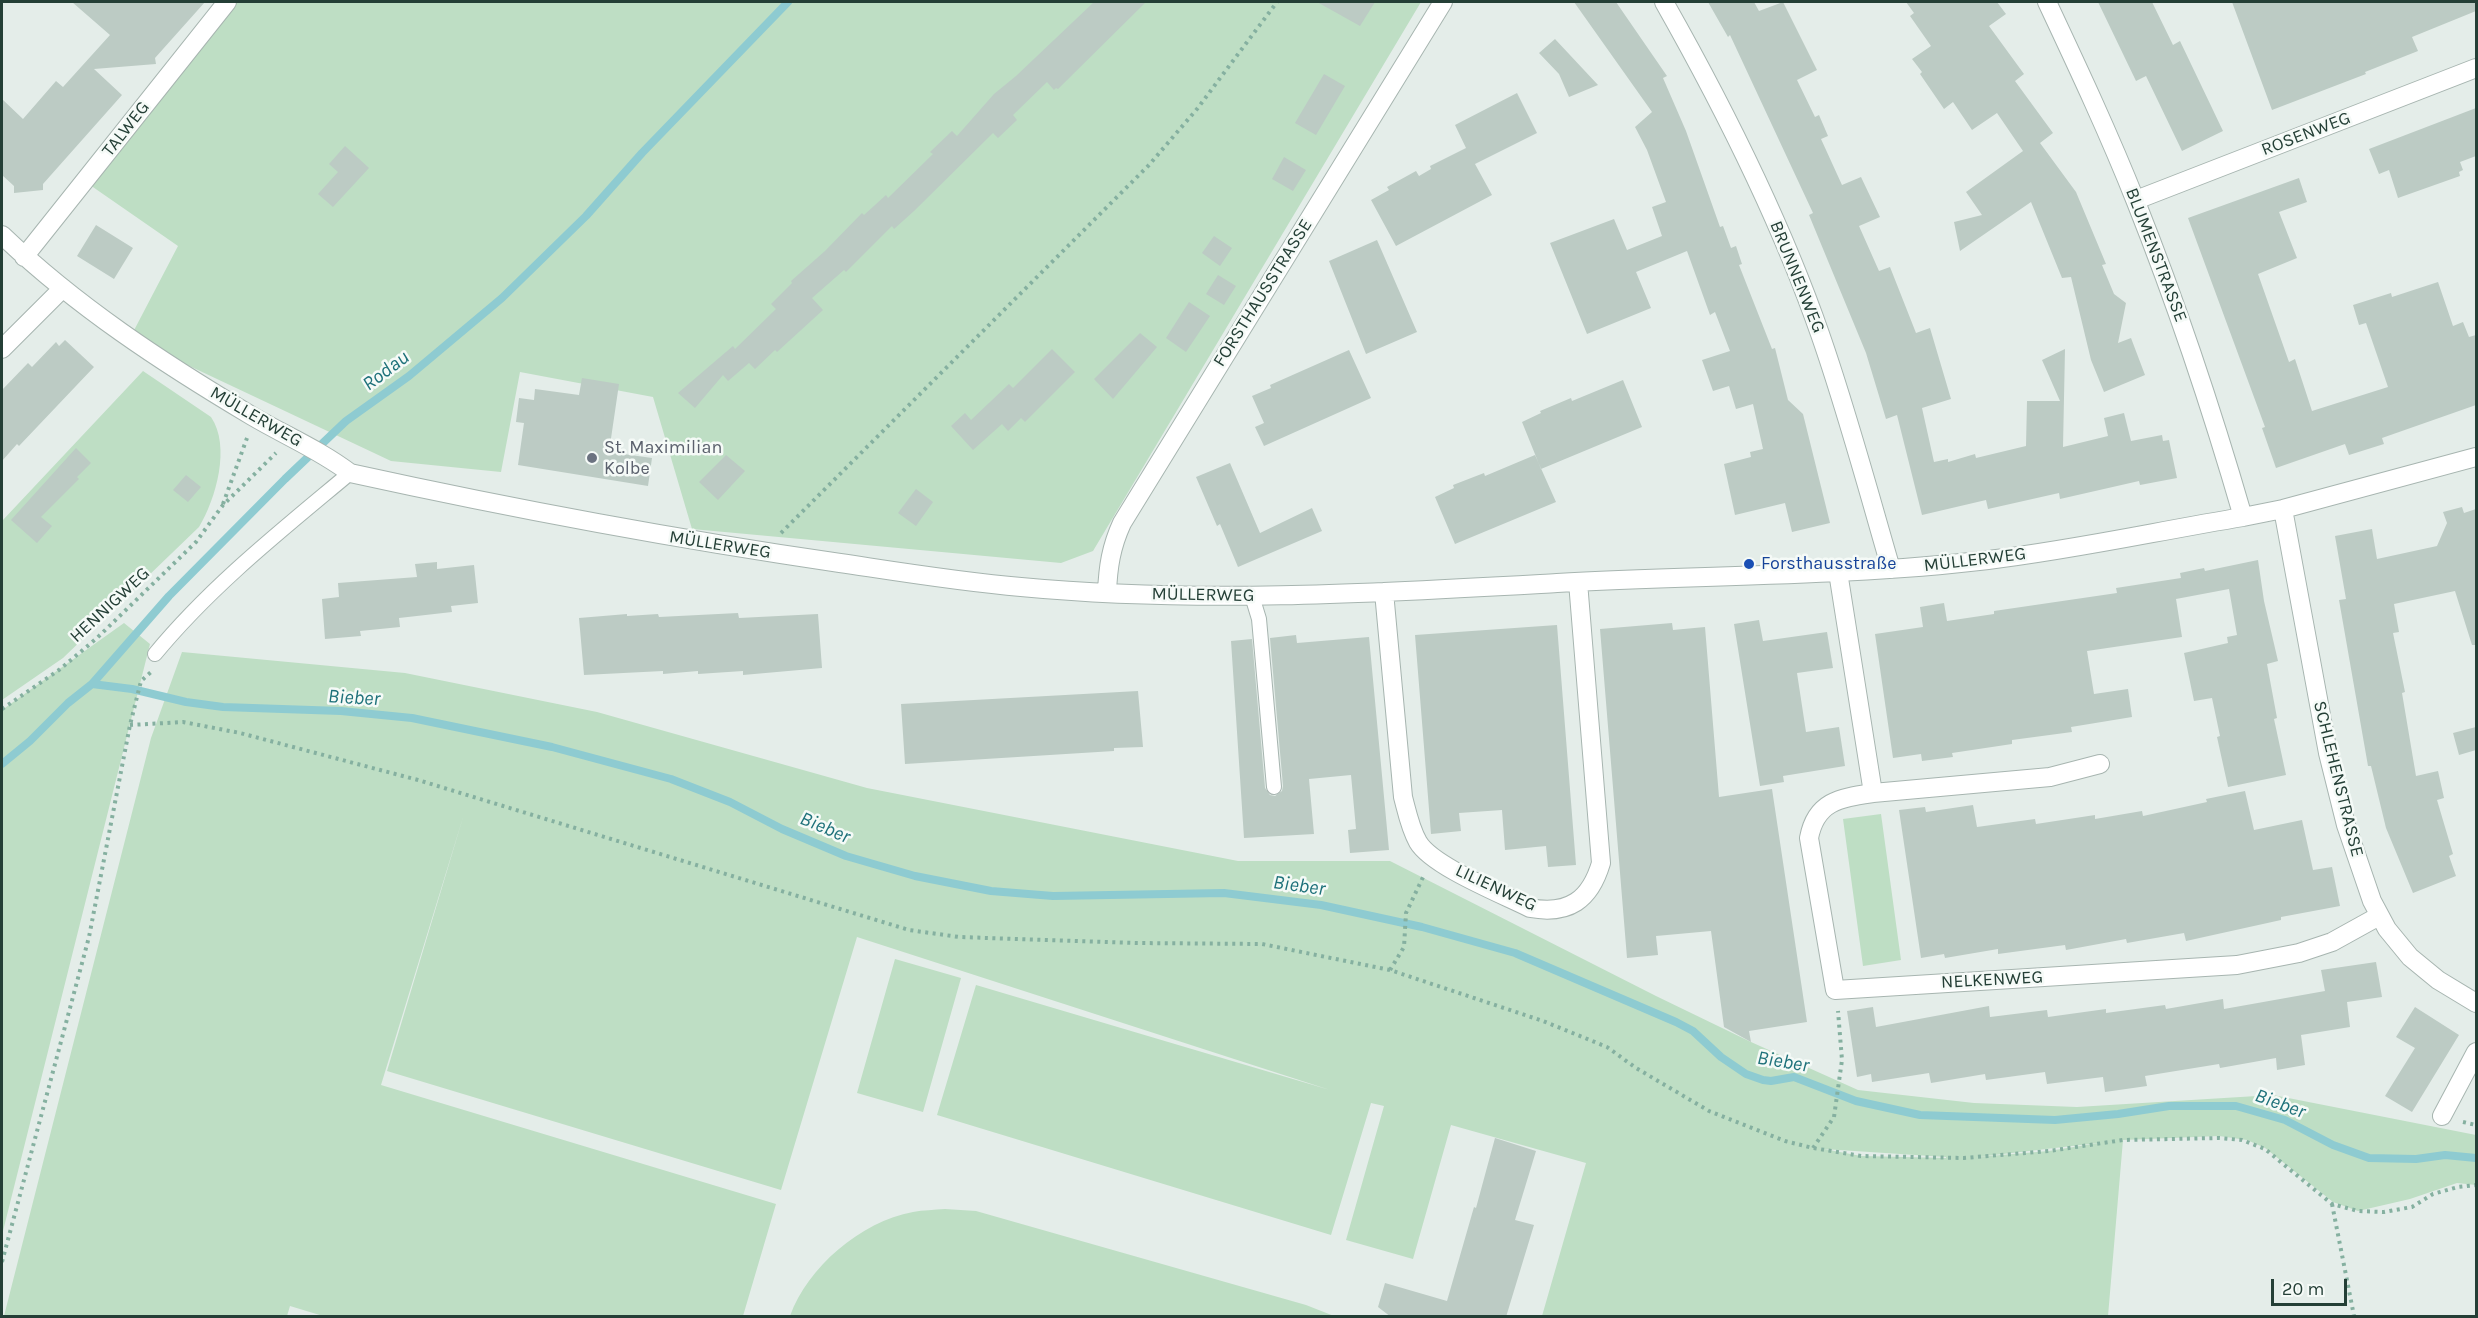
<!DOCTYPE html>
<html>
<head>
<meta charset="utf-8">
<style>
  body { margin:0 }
  #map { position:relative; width:2478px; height:1318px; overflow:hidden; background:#e4ede9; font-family:Karla,sans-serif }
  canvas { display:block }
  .frame { position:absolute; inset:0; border:3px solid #243f36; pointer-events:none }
  .scale { position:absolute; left:2271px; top:1279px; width:76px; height:27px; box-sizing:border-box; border:3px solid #243f36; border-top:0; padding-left:8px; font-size:18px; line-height:21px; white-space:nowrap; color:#243f36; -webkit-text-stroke:4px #f5faf7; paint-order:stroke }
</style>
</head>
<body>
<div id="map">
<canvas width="2478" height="1318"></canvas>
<div class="frame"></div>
<div class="scale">20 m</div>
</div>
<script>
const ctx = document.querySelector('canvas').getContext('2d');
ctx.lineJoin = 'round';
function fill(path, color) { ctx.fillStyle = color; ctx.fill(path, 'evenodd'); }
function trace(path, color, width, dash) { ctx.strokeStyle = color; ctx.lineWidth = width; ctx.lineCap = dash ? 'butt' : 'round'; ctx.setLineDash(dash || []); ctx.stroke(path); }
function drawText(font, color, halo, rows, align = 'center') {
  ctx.font = font + ' Karla,sans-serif'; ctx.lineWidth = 5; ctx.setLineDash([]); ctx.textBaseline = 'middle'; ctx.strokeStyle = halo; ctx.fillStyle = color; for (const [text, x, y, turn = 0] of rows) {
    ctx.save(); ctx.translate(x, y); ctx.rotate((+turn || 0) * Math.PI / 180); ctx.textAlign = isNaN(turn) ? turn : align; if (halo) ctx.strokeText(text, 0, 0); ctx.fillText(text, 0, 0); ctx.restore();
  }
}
const green = new Path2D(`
  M216,2H1421L1093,551L1061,563L692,529L653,397L520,372L501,472L391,461L130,338L178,246L77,176Z
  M143,371L211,417C231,446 216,499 199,527L63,658L2,700V521Z
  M124,623L150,644L2,1235V710Z
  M182,652L405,673L597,712L867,788L1238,861H1390L1656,996L1751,1042L1858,1090L1974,1103L2077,1107L2273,1095L2476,1135V1185L2457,1183L2410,1199L2358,1211L2333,1202L2265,1148L2247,1140L2219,1136L2123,1140L2108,1316H1542L1586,1163L1451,1125L1413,1259L1346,1240L1384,1106L1371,1103L1331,1235L937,1115L976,985L1330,1090L857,937L781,1190L387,1071L464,814L381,1085L776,1204L743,1316H323L290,1306L287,1316H4L151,738ZM2098,1143L2049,1151L1977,1157ZM1824,1149L1946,1157V1158L1861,1156Z
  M1881,814L1901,960L1863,966L1843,819Z
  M895,959L961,978L923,1112L857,1093Z
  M945,1209L976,1211L1306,1305L1334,1316H790C808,1267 860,1222 913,1212C923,1210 934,1210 945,1209Z`);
const stream = new Path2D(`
  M92,684L132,689L186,702L223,707L341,711L412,718L552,747L671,779L730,802L782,829L846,856L915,876L991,891L1053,896L1224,893L1321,905L1422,927L1515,953L1676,1022L1693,1031L1721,1057L1746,1074L1763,1080L1771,1081L1794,1077L1856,1101L1920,1115L2055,1120L2118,1114L2169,1106H2236L2285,1120L2333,1145L2369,1158L2416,1159L2445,1155L2476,1158
  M2,764L30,741L68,703L92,684L169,596L285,479L346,421L409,376L502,298L586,216L642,153L788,2`);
const building = new Path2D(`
  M72,2H205L155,58L156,64L94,69L122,95L43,184V190L14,193V186L2,175V99L23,119L56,81L63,87L110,35Z
  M1094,2H1146L1058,89L1056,88L1054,90L1047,82L1013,115L1017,120L998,138L993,133L914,211L894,229L892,226L846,272L844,270L812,298L823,310L777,352L775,350L755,369L749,363L728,381L723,375L695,408L678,393L733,346L735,349L776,309L771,304L792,283L791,281L825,251L862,213L864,215L886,195L888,198L933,154L930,152L952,131L957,136L994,94L1016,76Z
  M1317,2H1375L1360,26Z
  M1574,2H1616L1667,76L1663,78L1686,131L1720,227L1723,226L1731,248L1736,246L1742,264L1739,265L1772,349L1775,348L1788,400L1803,414L1830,523L1792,532L1785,503L1735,515L1724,464L1751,457L1750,452L1763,449L1753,404L1736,409L1729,386L1713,391L1702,360L1730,351L1715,312L1710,315L1687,251L1636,272L1651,308L1587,334L1550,243L1614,219L1627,250L1662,236L1652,207L1666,202L1647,150L1635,127L1652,112Z
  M1708,2H1754L1759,11L1783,2L1817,70L1797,80L1815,117L1819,115L1828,136L1821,139L1842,185L1861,177L1880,217L1859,226L1879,271L1890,267L1916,333L1930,328L1951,399L1922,408L1934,462L1948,459V462L1975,454L1976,458L2026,446L2027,401H2060L2042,360L2065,349L2063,447L2108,436L2104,418L2124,413L2131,441L2162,435L2163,441L2169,440L2177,478L2140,485L2139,481L2060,499L2059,493L1988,509L1986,500L1922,515L1897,415L1886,419L1866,353L1809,215L1813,213L1730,35L1728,37Z
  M1906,2H1997L2006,14L1989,26L2024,74L2015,81L2053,133L2040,143L2076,192L2106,264L2102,265L2114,294L2126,303L2118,343L2131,338L2145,375L2104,392L2091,360L2071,277L2062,278L2031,202L1960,251L1954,222L1982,215L1966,192L2023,151L1997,113L1972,130L1953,102L1944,109L1920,74L1922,72L1912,59L1931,46L1910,16L1914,13Z
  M2098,2H2152L2173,45L2180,41L2223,131L2182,151L2146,76L2136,81Z
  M2232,2H2476V11L2412,37L2418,51L2365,72L2366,74L2272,110Z
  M1555,39L1598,85L1569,97L1559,74L1539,53Z
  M1324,74L1345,86L1316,135L1295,123Z
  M1517,93L1537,133L1475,164L1492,195L1396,246L1371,200L1389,190L1387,187L1416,171L1419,176L1431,169L1430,166L1466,148L1455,125Z
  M2476,108V156L2460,162L2463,170L2459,172L2460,176L2398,198L2389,170L2379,174L2369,149Z
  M345,146L369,168L333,207L318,194L338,172L329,164Z
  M1284,157L1306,170L1293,191L1272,179Z
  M2299,178L2307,202L2279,212L2297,258L2258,274L2289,362L2295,359L2312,411L2388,387L2366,323L2359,325L2353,305L2391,293L2392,297L2438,282L2453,326L2463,322L2469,337L2476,335V405L2382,438L2384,444L2349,455L2345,444L2276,468L2262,428L2265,427L2188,218Z
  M96,225L133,248L114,279L77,256Z
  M1214,236L1232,248L1220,266L1202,253Z
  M1377,240L1417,332L1366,354L1329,261Z
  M1218,275L1236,286L1224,305L1206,294Z
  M1189,302L1210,316L1186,352L1166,338Z
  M1140,333L1157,347L1113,399L1094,379Z
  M65,340L94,367L19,446L17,444L2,461V390L28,363L32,367L56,342L59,346Z
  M1052,349L1075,372L1025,422L1021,418L1008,431L1002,424L973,450L951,426L965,413L971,420L1009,384L1013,388Z
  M1349,350L1371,398L1264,446L1255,427L1264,423L1252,396L1271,388L1270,385Z
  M582,378L619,384L609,452L652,458L648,486L518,465L524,423L516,422L519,398L534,400L535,389L579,395Z
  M1623,380L1642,427L1541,469L1522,422L1541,413L1540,411L1571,398L1572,401Z
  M76,448L91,463L77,477L79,479L41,517L52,526L37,543L11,520Z
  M726,455L745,471L718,500L699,482Z
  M1535,455L1556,502L1455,544L1435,497L1454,488L1453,485L1484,473L1485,476Z
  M1230,463L1260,533L1312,508L1322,531L1238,567L1220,524L1217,526L1196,477Z
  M186,475L201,487L188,502L173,490Z
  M916,489L933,502L916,526L898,513Z
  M2462,507L2464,513L2476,509V645H2472L2455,591L2394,604L2399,632L2393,633L2405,692L2402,693L2416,776L2438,771L2444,798L2437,800L2453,854L2449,856L2456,876L2413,893L2386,828L2371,766H2368L2339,600L2346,599L2335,536L2372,529L2377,559L2437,546L2447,523L2443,512Z
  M2258,560L2264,601L2278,661L2267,664L2277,718L2274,719L2286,775L2228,787L2217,737L2220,736L2212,698L2194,701L2184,653L2228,643L2227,637L2237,635L2229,589L2176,599L2182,637L2087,651L2094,694L2128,689L2132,717L2071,727L2072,732L2012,740V744L1952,753L1953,757L1922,761L1921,754L1893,758L1875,634L1923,627L1920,607L1944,603L1947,621L1994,614V611L2117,593L2116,588L2181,578L2180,573L2204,568L2205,571Z
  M437,562V569L474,565L478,603L451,606L452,612L399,618L400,627L360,631L361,636L325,639L322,599L339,597L338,583L417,577L415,564Z
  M738,613L739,618L818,614L822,668L743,675V671L698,674V671L663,674V671L584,675L579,618L627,614V616L658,614L659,617Z
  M1759,620L1763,641L1827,632L1833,668L1797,673L1806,732L1839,727L1845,766L1783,776L1784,782L1760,786L1734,624Z
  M1672,623L1673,630L1705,627L1719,797L1772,789L1807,1022L1749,1031L1751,1042L1724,1027L1711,931L1656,936L1658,955L1627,958L1600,629Z
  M1557,625L1576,865L1548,867L1546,846L1505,850L1502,810L1459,813L1461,831L1431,834L1415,635Z
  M1296,635L1297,643L1369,637L1389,850L1350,853L1348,830L1356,829L1351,775L1309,779L1314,834L1244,838L1231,641L1252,639L1265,788L1270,795L1275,796L1282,791L1283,786L1270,638Z
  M1138,691L1143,747L1114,748V751L905,764L901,704Z
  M2476,727V750L2459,755L2453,733Z
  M2245,791L2254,830L2302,820L2313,870L2332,867L2340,906L2281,917V920L2186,941L2184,933L2127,943L2126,939L2066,950L2065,945L1998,954V949L1945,958L1944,954L1921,958L1899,810L1925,807L1926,812L1973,805L1977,827L2035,819L2036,824L2095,815V819L2142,811L2143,816L2207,802L2206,799Z
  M2376,962L2382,997L2347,1002L2350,1027L2301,1035L2305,1065L2277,1070L2276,1058L2220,1068L2219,1064L2145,1076L2147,1086L2105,1092L2103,1077L2047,1084L2045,1072L1986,1080L1985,1074L1931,1083L1929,1073L1872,1082L1871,1074L1857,1077L1847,1011L1873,1007L1876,1027L1989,1006L1990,1017L2047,1010L2048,1017L2106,1009V1013L2165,1005L2166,1009L2223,999L2224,1009L2325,991L2321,970Z
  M2415,1007L2459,1035L2412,1112L2385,1096L2415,1048L2396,1037Z
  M1495,1138L1536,1151L1515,1220L1534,1225L1506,1317H1391L1378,1307L1385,1283L1447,1301L1474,1207L1476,1208Z`);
const path = new Path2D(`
  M223,504L247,438
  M781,533L1149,165L1197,109L1277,2
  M2,709L59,670L97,638L196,542L223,505L276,453
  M130,725L183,722L240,733L418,780L909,930L959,937L1136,943L1262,944L1390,970L1543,1021L1607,1047L1636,1068L1709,1111L1785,1141L1813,1148L1861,1156L1964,1158L2049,1151L2123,1140L2219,1138L2242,1140L2265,1149L2332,1204L2358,1211L2384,1212L2412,1207L2433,1194L2458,1187L2476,1185
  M1390,970L1404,947L1406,913L1424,875
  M2463,1122L2476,1125
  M1813,1148L1834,1117L1842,1060L1838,1011
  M2332,1204L2354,1316
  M2,1262L89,937L130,725L141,681L151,672`);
const service = new Path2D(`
  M1252,596L1259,619L1274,787
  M155,654C212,585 282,530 350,473`);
const minor = new Path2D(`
  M1664,2C1724,108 1780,219 1820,334C1847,411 1868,490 1891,569
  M2047,2C2078,68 2109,134 2136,202C2177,305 2212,410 2243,517
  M2136,200L2476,68
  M2,235C76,306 163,363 252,416C284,435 320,450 350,473C514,509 675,539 840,563C900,572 960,582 1021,587C1199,604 1379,593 1557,583C1700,575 1845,577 1988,560C2073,550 2158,531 2243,517L2283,509L2476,457
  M24,257L227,2
  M2,349L63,288
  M2283,509L2328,753L2346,825L2372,901L2387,929L2410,957L2438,980L2476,1003
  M1838,572L1873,793C1840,798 1816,801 1809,838L1835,990L2237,965L2299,953L2332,942L2379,916
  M1384,592L1403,797C1407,812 1410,828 1418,842C1432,866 1502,894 1530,908C1569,915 1590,900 1601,863L1578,582
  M1107,593C1108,567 1111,547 1122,523L1443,2
  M1873,793L2050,777L2100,764
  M2442,1116L2476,1052`);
const markers = [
  [592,458,6,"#6b7280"],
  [1749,564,6,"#1a4fb4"]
];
const streetNames = [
  ["TALWEG",126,129,-52],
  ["ROSENWEG",2306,134,-21],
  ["BLUMENSTRASSE",2156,255,69],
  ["BRUNNENWEG",1797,277,68],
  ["FORSTHAUSSTRASSE",1263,293,-58],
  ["MÜLLERWEG",256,417,30],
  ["MÜLLERWEG",720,545,9],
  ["MÜLLERWEG",1975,560,-7],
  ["MÜLLERWEG",1203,595,1],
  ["HENNIGWEG",110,605,-43],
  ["SCHLEHENSTRASSE",2338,779,76],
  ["LILIENWEG",1496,888,25],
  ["NELKENWEG",1992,980,-3]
];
const worshipNames = [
  ["St. Maximilian",604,448],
  ["Kolbe",604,469]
];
const transitNames = [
  ["Forsthausstraße",1761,564]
];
const waterNames = [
  ["Rodau",386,371,-37],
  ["Bieber",354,698,3],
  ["Bieber",825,828,23],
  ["Bieber",1299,886,8],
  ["Bieber",1783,1062,9],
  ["Bieber",2280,1104,20]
];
fill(green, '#bedec4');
trace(stream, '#8ecbd1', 8);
fill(building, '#bccbc4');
trace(service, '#a7b5b0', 16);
trace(minor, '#a7b5b0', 20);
trace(path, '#85b0a0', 4, [3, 4.5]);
trace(service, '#fff', 14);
trace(minor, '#fff', 18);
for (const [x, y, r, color] of markers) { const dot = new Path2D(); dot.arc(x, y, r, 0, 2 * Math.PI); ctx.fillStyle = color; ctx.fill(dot); trace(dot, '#f5faf7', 2); }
drawText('18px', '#243f36', '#f5faf7', streetNames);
drawText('18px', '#5b616d', '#f5faf7', worshipNames, 'left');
drawText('18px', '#164399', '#f5faf7', transitNames, 'left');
drawText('italic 20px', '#1e717a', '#f5faf7', waterNames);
</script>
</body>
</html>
